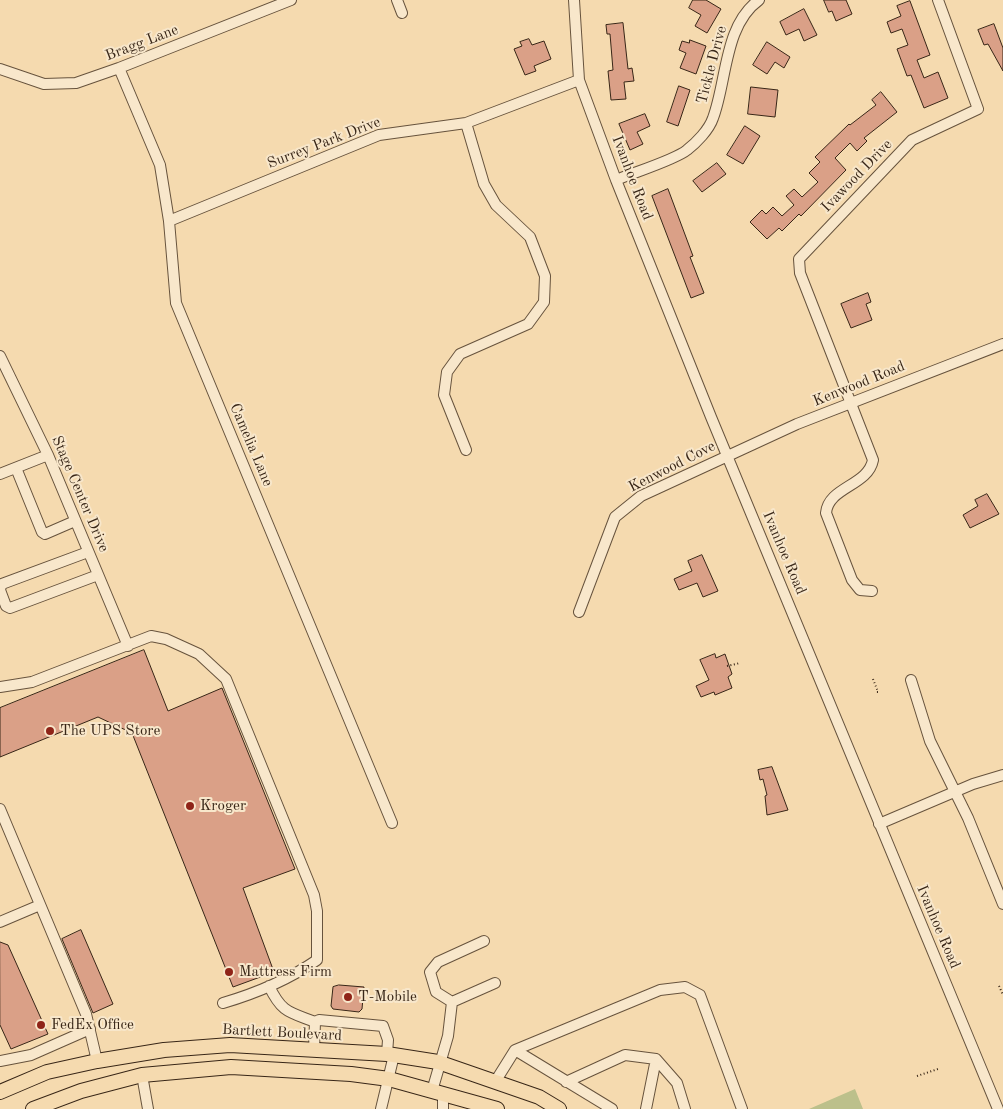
<!DOCTYPE html>
<html>
<head>
<meta charset="utf-8">
<style>
  body { margin:0 }
  canvas { display:block; background:#f5daaf }
</style>
</head>
<body>
<canvas width="1003" height="1109"></canvas>
<script>
const ctx = document.querySelector('canvas').getContext('2d');
ctx.lineJoin = 'round';
function fill(path, color) { ctx.fillStyle = color; ctx.fill(path, 'evenodd'); }
function trace(path, color, width, dash) { ctx.strokeStyle = color; ctx.lineWidth = width; ctx.lineCap = dash ? 'butt' : 'round'; ctx.setLineDash(dash || []); ctx.stroke(path); }
function drawText(font, color, halo, rows, align = 'center') {
  ctx.font = font + ' "Old Standard TT",serif'; ctx.lineWidth = 4; ctx.setLineDash([]); ctx.textBaseline = 'middle'; ctx.strokeStyle = halo; ctx.fillStyle = color; for (const [text, x, y, turn = 0] of rows) {
    ctx.save(); ctx.translate(x, y); ctx.rotate((+turn || 0) * Math.PI / 180); ctx.textAlign = isNaN(turn) ? turn : align; if (halo) ctx.strokeText(text, 0, 0); ctx.fillText(text, 0, 0); ctx.restore();
  }
}
const green = new Path2D(`
  M855,1089L863,1109H809Z`);
const building = new Path2D(`
  M693,0H706L721,9L707,33L695,26L701,15L689,8Z
  M824,0H846L852,14L836,21L832,11L829,12Z
  M910,1L930,55L917,60L924,78L938,72L948,98L924,108L911,75L907,76L897,49L908,45L902,29L891,33L887,22L901,16L897,6Z
  M804,9L817,35L804,41L799,29L786,35L780,22Z
  M623,23L628,69L632,68L634,81L624,82L626,99L611,100L608,71L613,70L610,34H607L606,25Z
  M994,24L1003,48V71L988,44L984,45L978,30Z
  M529,39L532,45L544,41L551,59L534,66L536,71L525,75L514,49L522,46L520,42Z
  M690,40L706,46L696,74L680,68L686,53L679,50L682,41L689,43Z
  M767,42L790,57L784,68L775,62L767,74L753,65Z
  M679,86L690,90L678,126L667,122Z
  M751,87L778,90L775,117L748,114Z
  M881,92L897,112L864,138L867,141L857,151L850,143L835,158L846,170L801,216L799,214L782,231L779,228L767,239L750,222L762,210L766,214L773,207L782,216L794,205L786,196L794,189L802,197L818,182L809,173L820,162L815,157L849,124L850,125L876,105L872,100Z
  M645,114L650,126L637,132L643,144L630,150L619,124Z
  M745,126L760,136L743,164L727,155Z
  M717,163L726,174L702,192L693,181Z
  M668,189L693,256L690,257L704,293L691,298L652,196Z
  M868,293L871,302L866,304L872,320L851,328L841,304Z
  M987,494L999,514L970,528L963,515L978,506L975,500Z
  M702,555L718,591L703,597L697,583L679,590L674,579L692,571L688,561Z
  M144,650L168,711L222,688L295,869L243,888L274,972L233,987L132,733L98,717L0,757V708Z
  M715,654L716,658L725,654L732,674L728,677L732,688L715,695L714,692L701,697L696,686L709,680L700,660Z
  M772,767L788,810L767,815L765,796L767,795L763,779L760,780L758,770Z
  M81,930L113,1004L93,1013L62,939Z
  M0,942L8,945L48,1034L11,1049L0,1025Z
  M339,985L364,987L362,1009L359,1012L333,1009L331,1006L333,987Z`);
const path = new Path2D(`
  M727,666L740,663
  M873,679L878,692H876
  M999,986L1003,995
  M917,1076L938,1069`);
const minor = new Path2D(`
  M397,0L402,13
  M574,0L579,80L616,180L711,417L998,1109
  M119,68L160,165L169,221L176,303L392,823
  M0,69L44,84L76,83L119,68L291,0
  M616,180C632,173 675,160 687,150C696,143 709,130 713,118C727,81 724,25 759,0
  M169,221L379,135L466,123L579,80
  M0,356L48,455L128,646
  M466,450L444,395L447,372L460,354L528,324L544,302L545,276L530,237L496,205L484,184L466,123
  M16,468L42,532L45,534L75,521
  M0,474L48,455
  M0,589L2,584L88,552
  M0,590L6,606L10,608L98,575
  M872,591L860,590L852,580L826,513C828,487 868,486 873,460L800,273L799,259L912,140L978,109L938,0
  M579,612L615,517L641,496L797,424L1003,344
  M911,680L930,741L968,818L1003,904
  M0,687L32,682L151,636L166,639L199,654L226,679L314,895L317,911V960C288,980 257,993 223,1003
  M0,809L86,1014L97,1061
  M879,824L973,784L1003,775
  M0,922L40,905
  M269,986C282,1013 289,1012 315,1022
  M452,1002L495,983
  M314,1050L315,1022L319,1020L383,1026L388,1040L387,1054
  M515,1050L660,990L685,987L700,995L742,1109
  M0,1061L31,1055L90,1029
  M142,1075L148,1109
  M495,1082L515,1050L612,1109
  M566,1082L625,1055L656,1059L677,1083L685,1109
  M432,1091L448,1036L452,1002L436,992L430,972L438,962L484,941
  M443,1094V1109
  M381,1109L394,1055
  M646,1109L656,1059`);
const major = new Path2D(`
  M0,1092L47,1072L97,1061L164,1050L230,1045L387,1054L438,1062L539,1097L559,1109
  M33,1109L81,1091L142,1075L231,1067L351,1074L389,1079L497,1109`);
const markers = [
  [50,731,5,"#8f2418"],
  [190,806,5,"#8f2418"],
  [229,972,5,"#8f2418"],
  [348,997,5,"#8f2418"],
  [41,1025,5,"#8f2418"]
];
const streetNames = [
  ["Bragg Lane",142,43,-21],
  ["Tickle Drive",712,65,-75],
  ["Surrey Park Drive",324,143,-21],
  ["Ivawood Drive",857,176,-46],
  ["Ivanhoe Road",632,178,69],
  ["Kenwood Road",859,384,-22],
  ["Camelia Lane",251,445,67],
  ["Kenwood Cove",672,467,-27],
  ["Stage Center Drive",80,494,67],
  ["Ivanhoe Road",784,553,67],
  ["Ivanhoe Road",938,927,67],
  ["Bartlett Boulevard",282,1033,3]
];
const poiNames = [
  ["The UPS Store",60,731],
  ["Kroger",200,806],
  ["Mattress Firm",239,972],
  ["T-Mobile",358,997],
  ["FedEx Office",51,1025]
];
fill(green, '#bcc08b');
fill(building, '#daa087');
trace(building, '#382617', 1);
trace(minor, '#67533d', 12);
trace(major, '#382617', 16);
trace(path, '#382617', 2, [1, 2.5]);
trace(minor, '#f8e7cb', 10);
trace(major, '#f5daaf', 14);
for (const [x, y, r, color] of markers) { const dot = new Path2D(); dot.arc(x, y, r, 0, 2 * Math.PI); ctx.fillStyle = color; ctx.fill(dot); trace(dot, '#f8e7cb', 2); }
drawText('15px', '#382617', '#f8e7cb', streetNames);
drawText('15px', '#382617', '#f8e7cb', poiNames, 'left');
</script>
</body>
</html>
